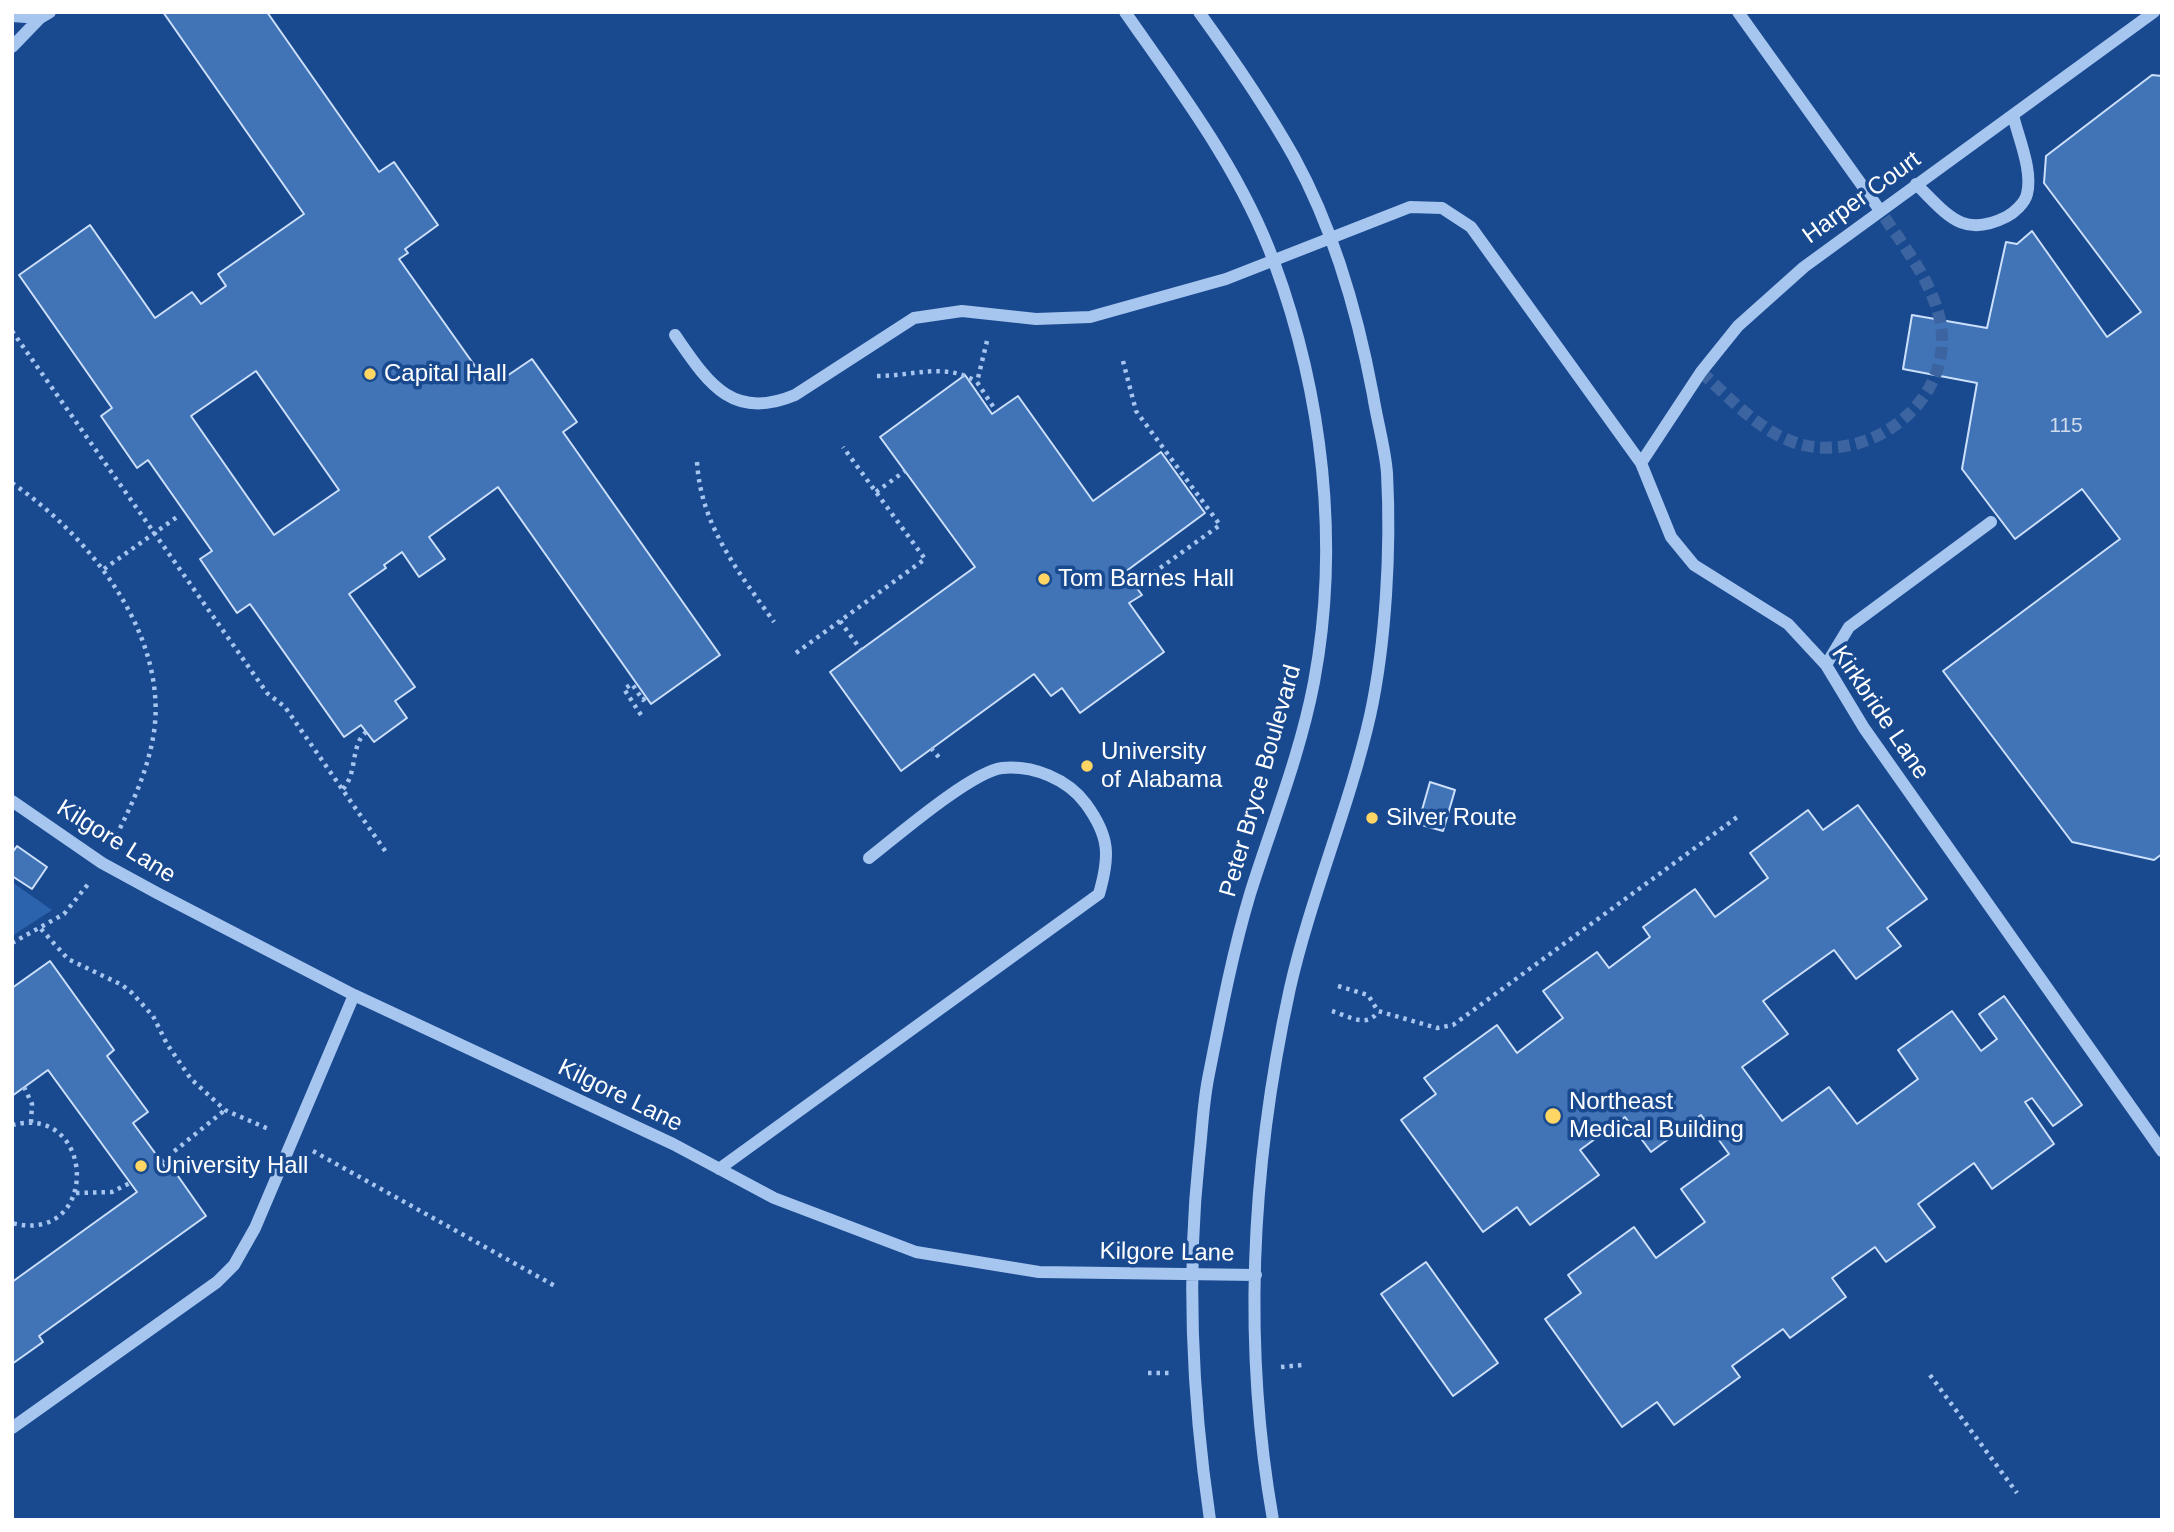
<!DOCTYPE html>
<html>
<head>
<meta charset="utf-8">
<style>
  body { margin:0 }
  #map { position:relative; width:2174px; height:1532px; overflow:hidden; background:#19498f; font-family:Helvetica,sans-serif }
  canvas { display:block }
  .frame { position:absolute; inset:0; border:14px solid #fff; pointer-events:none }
</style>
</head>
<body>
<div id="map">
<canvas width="2174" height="1532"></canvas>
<div class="frame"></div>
</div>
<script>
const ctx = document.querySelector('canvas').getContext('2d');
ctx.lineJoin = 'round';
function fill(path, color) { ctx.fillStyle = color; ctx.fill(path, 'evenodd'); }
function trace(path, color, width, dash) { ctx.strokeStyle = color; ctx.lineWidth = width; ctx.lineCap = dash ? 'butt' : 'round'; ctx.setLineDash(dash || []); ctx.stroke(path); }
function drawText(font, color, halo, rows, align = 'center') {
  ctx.font = font + ' Helvetica,sans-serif'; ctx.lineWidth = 7; ctx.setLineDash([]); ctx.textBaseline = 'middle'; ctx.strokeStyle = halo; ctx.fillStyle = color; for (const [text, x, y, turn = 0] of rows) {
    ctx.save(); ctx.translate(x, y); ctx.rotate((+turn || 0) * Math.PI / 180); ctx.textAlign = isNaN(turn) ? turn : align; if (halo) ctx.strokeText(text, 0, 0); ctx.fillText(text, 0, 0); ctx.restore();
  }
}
const green = new Path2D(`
  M12,882L52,910L12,936Z`);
const building = new Path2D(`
  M163,12H267L379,172L394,162L438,225L405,249L408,253L399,259L448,328L487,383L495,378L498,382L532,359L577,422L563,432L720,655L651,704L498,487L429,537L445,559L419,577L402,552L384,565L386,568L349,594L415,687L395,701L407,718L374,742L361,725L344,737L250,604L237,613L200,559L212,551L148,460L137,468L101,416L112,408L19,275L90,225L155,318L192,292L201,304L226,286L218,274L304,214ZM256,371L339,490L274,535L191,416Z
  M2152,75L2162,76V854L2154,860L2072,842L1943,671L2120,539L2082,489L2015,539L1962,469L1977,383L1903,369L1912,315L1987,328L2006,242L2017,244L2032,231L2107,337L2141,312L2044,183L2046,156Z
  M965,375L992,414L1018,396L1093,501L1161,452L1205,513L1125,572L1142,595L1129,603L1164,652L1080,713L1062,688L1051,696L1034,674L901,771L830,672L975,567L880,437Z
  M1430,782L1455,790L1443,831L1418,824Z
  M1858,805L1927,899L1887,928L1901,946L1856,979L1834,950L1763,1001L1788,1034L1742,1067L1782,1121L1829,1087L1857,1124L1918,1079L1898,1050L1952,1011L1981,1051L1997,1039L1979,1014L2004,996L2082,1105L2053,1126L2032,1098L2025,1102L2054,1144L1992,1189L1974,1163L1918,1204L1935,1227L1886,1262L1875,1247L1832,1278L1846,1297L1790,1338L1783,1329L1732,1366L1740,1377L1674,1425L1657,1402L1622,1427L1545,1319L1581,1293L1568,1275L1634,1227L1656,1258L1705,1222L1681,1189L1729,1154L1701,1115L1651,1152L1625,1117L1580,1150L1599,1175L1530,1225L1517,1207L1483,1232L1401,1120L1436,1094L1424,1078L1497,1025L1517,1053L1563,1018L1543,991L1597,952L1609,968L1650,937L1643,927L1695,889L1715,917L1768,878L1750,853L1808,810L1823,830Z
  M17,846L47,867L32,889L12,876V853Z
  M50,961L114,1050L107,1056L148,1112L133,1123L169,1172L173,1169L206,1216L39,1336L43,1342L12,1364V1282L137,1192L48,1070L12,1096V988Z
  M1426,1262L1498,1363L1453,1396L1381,1294Z`);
const minorTunnel = new Path2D(`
  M1701,372C1729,397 1757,429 1793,442C1867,468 1957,401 1940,320C1931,279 1902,244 1879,209`);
const path = new Path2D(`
  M12,331L267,693L285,707L388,855
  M987,341L977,382L996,411
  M1123,361L1136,411L1220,525L1135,586
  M877,376C914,376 945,362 977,382
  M697,462C701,526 738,571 774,622
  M12,483C88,535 168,633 154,732C148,771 131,807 113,842
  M876,492L905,471
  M104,569L177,517
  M840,621L861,650
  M796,653L925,559L843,447
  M641,715L624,689L632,684L643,700L646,697
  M931,748L942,761
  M343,789C358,772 350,746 366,732
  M41,929L68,959L122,985L132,993L153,1016L167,1044L191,1079L225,1110L271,1130
  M12,943L64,914L89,883
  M1338,986L1368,995L1378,1011L1437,1028L1453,1025L1740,815
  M1332,1011C1348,1016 1368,1029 1378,1011
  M24,1087L32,1104L31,1123
  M12,1125C97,1103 100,1246 12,1223
  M313,1151L555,1286
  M161,1162L225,1110
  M76,1193L112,1192L130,1183
  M1281,1367L1302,1365
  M1148,1373H1171
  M1930,1375L2017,1493`);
const minor = new Path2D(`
  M1125,12C1180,91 1241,171 1274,262C1323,395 1340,544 1314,682C1300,755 1272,824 1250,894C1232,954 1220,1018 1208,1079C1203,1105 1202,1132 1199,1158C1186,1280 1192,1398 1210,1520
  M1199,12C1233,59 1266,107 1294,157C1334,230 1358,315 1373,395C1377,421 1385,447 1387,473C1391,548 1386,643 1370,716C1349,808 1311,896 1290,988C1252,1162 1242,1344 1273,1520
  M1738,12L1879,209
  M12,16L40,18
  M12,47L40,18L50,12
  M1916,184C1947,214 1962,239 2006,217C2014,213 2025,203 2027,194C2033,170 2018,137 2013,115
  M675,335C707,381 731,422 795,395L914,318L962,311L1036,319L1090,317L1226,279L1410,207L1442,208L1471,227L1641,463L1671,537L1694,565L1788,624L1826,665L1864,728L2162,1151
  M1641,463L1701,372L1738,326L1804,267L2154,12
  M1826,665L1849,627L1991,522
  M12,801L102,863L157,893L354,995L673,1144L774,1198L916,1252L1039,1272L1256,1275
  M719,1169L1099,894C1110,856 1110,837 1086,804C1068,779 1033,765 1002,768C971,772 896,837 869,858
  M12,1428L217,1282L234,1265L255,1228L354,995`);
const markers = [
  [370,374,7,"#ffd664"],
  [1044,579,7,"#ffd664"],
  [1087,766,7,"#ffd664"],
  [1372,818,7,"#ffd664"],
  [1553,1116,9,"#ffd664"],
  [141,1166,7,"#ffd664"]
];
const numberNames = [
  ["115",2066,426]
];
const streetNames = [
  ["Harper Court",1862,198,-36],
  ["Kirkbride Lane",1880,713,56],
  ["Peter Bryce Boulevard",1261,781,-74],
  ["Kilgore Lane",116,842,32],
  ["Kilgore Lane",620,1096,26],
  ["Kilgore Lane",1167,1253,1]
];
const poiNames = [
  ["Capital Hall",384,374],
  ["Tom Barnes Hall",1058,579],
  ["University",1101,752],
  ["of Alabama",1101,780],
  ["Silver Route",1386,818],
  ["Northeast",1569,1102],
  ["Medical Building",1569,1130],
  ["University Hall",155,1166]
];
fill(green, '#2c63ad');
fill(building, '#4173b7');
trace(building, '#cce0fb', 2);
trace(minorTunnel, '#3c64a0', 12, [12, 6]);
trace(path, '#a6c5ef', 4.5, [3.5, 5]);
trace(minor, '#a6c5ef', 12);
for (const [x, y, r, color] of markers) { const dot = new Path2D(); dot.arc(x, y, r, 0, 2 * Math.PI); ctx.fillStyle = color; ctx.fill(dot); trace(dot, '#19498f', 2.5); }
drawText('21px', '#d0dced', null, numberNames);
drawText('24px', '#fff', '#19498f', streetNames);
drawText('24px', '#fff', '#19498f', poiNames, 'left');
</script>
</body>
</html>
